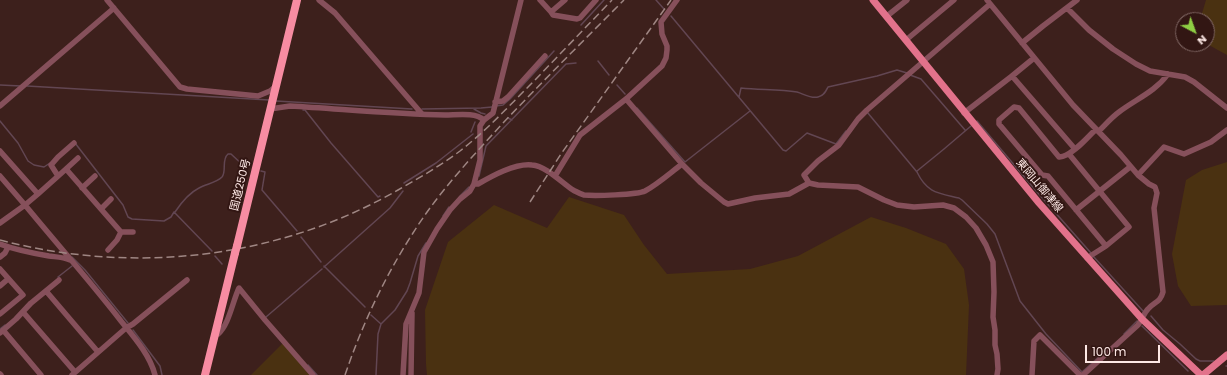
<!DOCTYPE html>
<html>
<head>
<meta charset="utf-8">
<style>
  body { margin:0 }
  #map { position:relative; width:1227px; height:375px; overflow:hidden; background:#3d201c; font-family:Poppins,sans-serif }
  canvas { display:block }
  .north { position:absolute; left:1175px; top:12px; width:40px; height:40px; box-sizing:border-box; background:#321613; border:1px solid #836a67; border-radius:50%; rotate:139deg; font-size:11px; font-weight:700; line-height:16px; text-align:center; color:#fde8e5 }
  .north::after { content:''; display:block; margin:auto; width:14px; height:18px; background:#8ecd43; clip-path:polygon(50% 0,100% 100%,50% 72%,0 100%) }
  .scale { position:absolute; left:1085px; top:345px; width:75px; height:18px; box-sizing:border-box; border:2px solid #fde8e5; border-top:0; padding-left:5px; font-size:12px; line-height:14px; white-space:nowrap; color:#fde8e5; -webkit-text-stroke:3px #321613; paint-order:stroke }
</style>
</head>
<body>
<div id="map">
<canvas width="1227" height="375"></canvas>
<div class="north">N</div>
<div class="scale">100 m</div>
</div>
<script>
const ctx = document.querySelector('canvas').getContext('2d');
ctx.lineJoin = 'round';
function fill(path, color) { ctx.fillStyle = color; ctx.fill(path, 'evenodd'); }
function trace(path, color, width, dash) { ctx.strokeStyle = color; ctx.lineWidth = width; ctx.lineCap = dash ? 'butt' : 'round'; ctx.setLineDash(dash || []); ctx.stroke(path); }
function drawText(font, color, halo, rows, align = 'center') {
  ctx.font = font + ' Poppins,"Noto Sans JP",sans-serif'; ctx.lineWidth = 4; ctx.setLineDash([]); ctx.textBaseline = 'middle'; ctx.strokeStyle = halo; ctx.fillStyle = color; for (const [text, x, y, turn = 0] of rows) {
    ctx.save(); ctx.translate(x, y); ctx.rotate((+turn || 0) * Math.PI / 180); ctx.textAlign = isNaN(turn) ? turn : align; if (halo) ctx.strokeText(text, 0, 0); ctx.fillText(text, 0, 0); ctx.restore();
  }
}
const green = new Path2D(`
  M1206,0H1227V55L1207,44V20H1200Z
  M1227,162V305L1191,306L1178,286L1172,254L1186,180L1202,170Z
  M569,197L624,215L644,245L667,274L750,269L798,256L871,217L906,228L946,244L964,269L969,305L966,375H427L426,364L425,310L448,242L494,205L547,228Z
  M283,343L312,375H251Z`);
const stream = new Path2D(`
  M656,0L664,9
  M671,16L783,150L786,151L807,133L836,144L846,131
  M581,25L604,0
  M598,61L609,75
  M910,75L921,79L965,130
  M0,85L21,86
  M617,85L625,94
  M27,86L269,100
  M739,97L741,88C760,90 779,89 797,92C804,94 811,99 818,97C824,96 826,91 828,87L877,76L897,70L907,73
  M276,101L412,109
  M496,106L503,105L510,99L554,51
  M637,108L685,162L750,111
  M422,109L481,108L492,107
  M474,109L481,113L485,114
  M303,110H305L331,143L378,197L380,196
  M867,112L917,172C927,193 938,193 959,198L962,200L987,224L995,234L1020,301L1046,334L1082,372L1101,355
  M508,118L512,120
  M0,121L18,143L28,161L34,165L44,167L50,163
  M977,121L1038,193L1091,253
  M471,132L475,122
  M75,143L123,205L128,217L132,219L164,221L171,217L174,212L212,251
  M261,171L265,172L262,190L297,231
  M917,171L944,149L971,126
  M479,176L486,146L566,64L576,63
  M404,183L436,163L473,134
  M460,196L469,187
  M175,212C181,203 189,193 199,188C206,184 216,183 222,177C227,171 221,160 228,154H231L245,167
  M443,216L449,207
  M301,237L321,262
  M215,256L222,264
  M1093,256L1143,311
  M72,257L85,270L128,323
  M324,266L365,307
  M324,267L390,208L403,191
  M58,277L72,266
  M371,315L381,324
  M1151,316L1163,330L1180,344L1196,359L1200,361H1214
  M266,317L322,269
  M1142,326L1188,371
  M0,329L5,325
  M133,330L160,366L162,375
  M1124,334L1137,321
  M308,365L317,375
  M1226,366H1227
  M376,375L378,334L381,324L395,310L407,291L410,283L418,256L426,243`);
const minor = new Path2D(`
  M107,0L180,87L187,89L258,96L270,91L276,86
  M319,0L335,13L422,114
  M540,0L551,12L553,15L577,19L580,18L596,0
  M987,0L1073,105L1121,155L1138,175L1149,184L1155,187L1157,193L1154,208L1163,292C1160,303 1155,301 1148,309C1144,313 1142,320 1138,325L1083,375
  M1067,8L1089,30L1113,49L1136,64L1150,71L1185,77L1194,82L1227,108
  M551,12L565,0
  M887,16L907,0
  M906,40L954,0
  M1022,43L1043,26L1077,0
  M1034,58L1012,76L1075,149
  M626,99L682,164L701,183L724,202L728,204L755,198L789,194L809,183L818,185L858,187L884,200L897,205L914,207L943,205L954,208L966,217L976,228L986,245L993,262L994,292L993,317L995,330V345L997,354L998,369L997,375
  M495,102L503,101L508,97L545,56
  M0,106L114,8
  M270,109L290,106C342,109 394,114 445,115C457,115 475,112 484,120
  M964,113L1012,76
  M1096,129C1088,137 1070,158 1059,157L1019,108L1014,107L999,120V124L1042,175L1048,176L1106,246
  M1099,131C1105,125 1112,117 1119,112C1136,99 1155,92 1168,74
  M0,151L38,194L66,169L121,232H133
  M1069,154L1129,227L1106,246L1087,258
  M66,169L78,158
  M1138,175L1164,147L1184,154L1211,142L1227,130
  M0,176L25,205L38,194
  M58,176L51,165L58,157L74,143
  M555,176L580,135L626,99L662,66L666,58L667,50V46L662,34L661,22L677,0
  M809,183L804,175L818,161L839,145L858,119L867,110L990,4
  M474,184H478C492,176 515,163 532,165C546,166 561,182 573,190C577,192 580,194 584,195C594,196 637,195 645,191C658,184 670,173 682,164
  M82,188L95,176
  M101,209L111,199
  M1076,210L1130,167
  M0,223L25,205C57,244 90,281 121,321C134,337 150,355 155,375
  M0,244C16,250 32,253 49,256C56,257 63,257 70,260
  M108,250L117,240L121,232
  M0,257L5,253L8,247
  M0,269L23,295L0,314
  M0,286L8,279
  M46,291L98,352
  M23,312L75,372
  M3,330L41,375
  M0,333L16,319L31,303L59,280
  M215,333L218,334C229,325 233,300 239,288L265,320L313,375
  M0,374L1,375
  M72,375L126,328L133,324L187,280
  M403,375L406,324L419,293L424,252L437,229L450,210L460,199L470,191L474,184L480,160V126L484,120L493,113L521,0
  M411,375L412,313
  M1032,375L1034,341L1040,335L1080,375`);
const major = new Path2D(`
  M873,0L1039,203L1142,319L1201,375
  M1203,375L1227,355`);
const highway = new Path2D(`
  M237,246L297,0
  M205,375L235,253`);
const rail = new Path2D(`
  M530,202L561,154L671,0
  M0,240C133,275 278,259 398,190C419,178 440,166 460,151C487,130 510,105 534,81C560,54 586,27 612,0
  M345,375C362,325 384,278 413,233C438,193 471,158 503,123C543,81 583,41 624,0`);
const highwayBridge = new Path2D(`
  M235,253L237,246`);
const streetNames = [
  ["国道250号",241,185,-76],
  ["東岡山御津線",1039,186,50]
];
fill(green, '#4a3111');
trace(stream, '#624652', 1.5);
trace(minor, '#86505b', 5.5);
trace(major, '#e2728b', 7);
trace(highway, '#f78ca2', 8);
trace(rail, '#9f8683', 1.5, [8, 4]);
trace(highwayBridge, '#f78ca2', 8);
drawText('11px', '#fde8e5', '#321613', streetNames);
</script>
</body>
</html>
